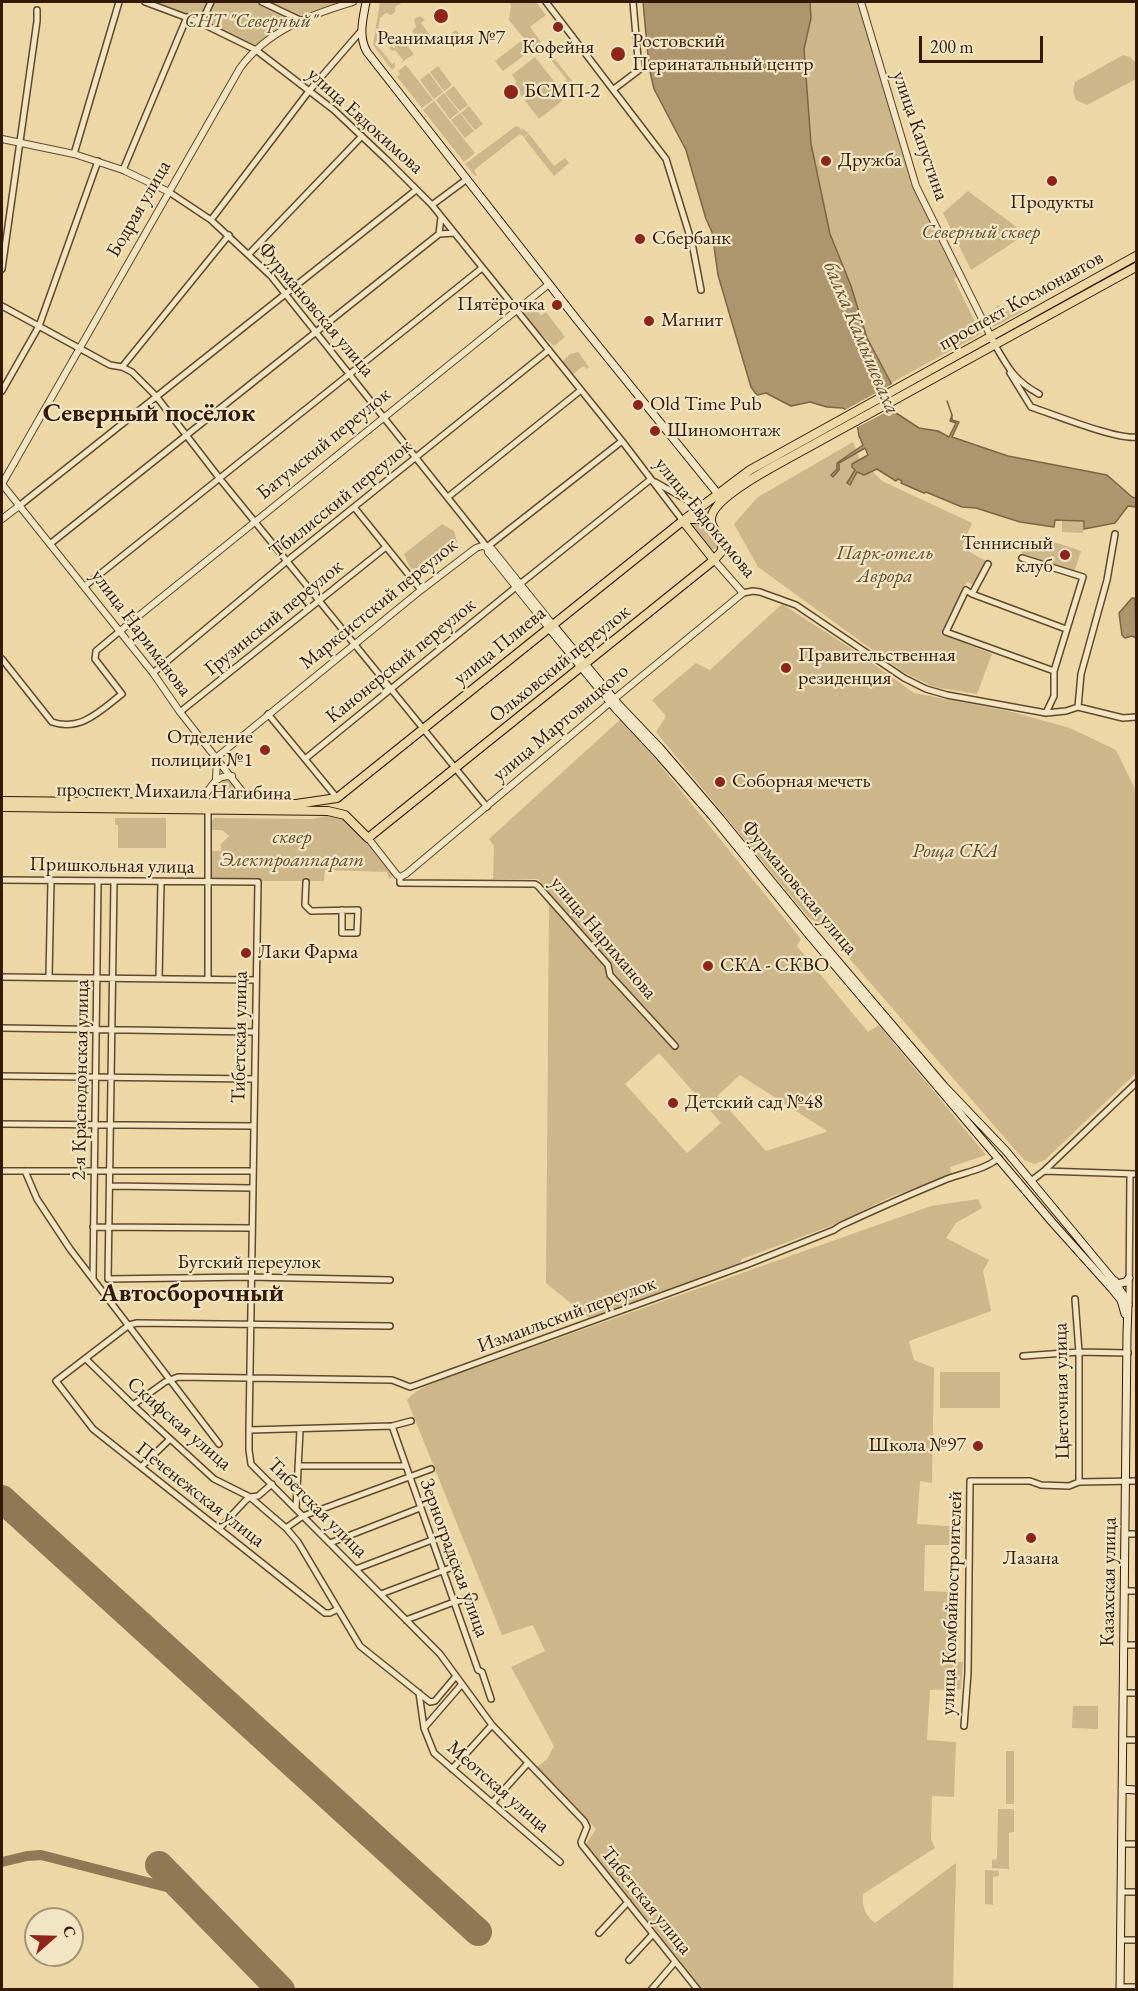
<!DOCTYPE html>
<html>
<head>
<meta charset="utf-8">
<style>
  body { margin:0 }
  #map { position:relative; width:1138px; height:1991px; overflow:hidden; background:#ecd7a5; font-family:"EB Garamond",serif }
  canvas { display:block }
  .frame { position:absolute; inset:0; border:3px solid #331804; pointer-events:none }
  .north { position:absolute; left:24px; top:1907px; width:60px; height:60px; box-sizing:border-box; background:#f3e5c4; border:2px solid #a69377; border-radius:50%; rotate:70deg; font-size:16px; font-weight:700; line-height:24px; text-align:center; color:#331804 }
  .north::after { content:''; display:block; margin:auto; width:21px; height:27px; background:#8f2418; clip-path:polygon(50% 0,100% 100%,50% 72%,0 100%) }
  .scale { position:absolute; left:919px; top:36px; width:124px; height:27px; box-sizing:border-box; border:3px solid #331804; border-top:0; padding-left:8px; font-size:18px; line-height:21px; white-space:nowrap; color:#331804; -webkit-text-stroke:4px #f3e5c4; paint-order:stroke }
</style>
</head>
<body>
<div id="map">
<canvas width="1138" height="1991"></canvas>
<div class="frame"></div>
<div class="north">С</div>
<div class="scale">200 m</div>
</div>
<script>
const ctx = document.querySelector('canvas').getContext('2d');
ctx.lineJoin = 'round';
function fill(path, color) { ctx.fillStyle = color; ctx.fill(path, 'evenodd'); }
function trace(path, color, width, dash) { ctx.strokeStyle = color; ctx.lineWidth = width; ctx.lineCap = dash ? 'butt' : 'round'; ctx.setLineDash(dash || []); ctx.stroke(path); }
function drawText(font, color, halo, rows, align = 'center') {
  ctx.font = font + ' "EB Garamond",serif'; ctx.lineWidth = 4.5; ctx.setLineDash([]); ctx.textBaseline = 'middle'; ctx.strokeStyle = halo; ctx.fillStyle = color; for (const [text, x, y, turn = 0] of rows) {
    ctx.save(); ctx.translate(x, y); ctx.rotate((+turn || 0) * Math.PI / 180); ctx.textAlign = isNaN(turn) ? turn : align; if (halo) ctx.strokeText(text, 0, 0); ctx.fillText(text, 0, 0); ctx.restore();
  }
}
const green = new Path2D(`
  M149,2H341C327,7 313,11 300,16C283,22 268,34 255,45Z
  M380,2H403L395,7V12L391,15L386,13L380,18L376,44L392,64L395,62V67L392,70L373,45Z
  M509,2H536L546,15L530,27L541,42L534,47L540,54L538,56L509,20L511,6Z
  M810,2H858L911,184L957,276L954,279L981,334L891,383L867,338L851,286L830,234L811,144L804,49L811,18Z
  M420,16L425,20L421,23L437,44L456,30L462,37L456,43L427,47L421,43L412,31L416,27L414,19Z
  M401,38L414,54L401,63L403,60L395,50L392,51L389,48L391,46L394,48L402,41Z
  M522,40L530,51L503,71L495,61Z
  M551,54L572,81L557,93L562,101L539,119L513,85L517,82L512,75L535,57L558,86L567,80L548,56Z
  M1123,55L1130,57L1136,63V79L1087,105L1076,100L1073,91L1075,82Z
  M406,65L433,100L422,108L397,77L400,74L398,71Z
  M438,66L452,85L444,91L430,72Z
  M429,73L443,92L434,99L420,80Z
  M454,86L468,105L460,111L445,93Z
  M444,93L459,112L450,119L436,100Z
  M434,101L475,153L464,162L423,110Z
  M469,106L483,124L475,130L461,113Z
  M460,113L474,131L465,138L451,120Z
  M516,126L520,128L523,134L521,128L529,133L524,137L520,134L474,170L477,175L475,176L465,164Z
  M529,134L554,166L565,158L569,163L554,176L524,138Z
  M968,191L1026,234L971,270L943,213Z
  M533,301L541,309L538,312L541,315L546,312L565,337L554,346C542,335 531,326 521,314L522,310Z
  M997,305L1008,311L1025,310L994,327L991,325L988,317L997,311Z
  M578,352L589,367L587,369L583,366L571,376L561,363L570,354Z
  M853,442L859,458L882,481L972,523L962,546L966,550L986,561L974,585L967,582L941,633L992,654L977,694L934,687L903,672L758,567L734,524L758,497Z
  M1062,520H1084L1083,533L1062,532Z
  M694,521L705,523L718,540L717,548L709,550L692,527Z
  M442,524L454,531L457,542L418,573L409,566L404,554Z
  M1031,538L1049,545L1051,541L1081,551L1074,573L1021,555L1025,544L1028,545Z
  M782,604L855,651L914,693L1008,711L1070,728L1116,750L1136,791V1073L1045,1160L1034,1164L1024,1160L821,926L808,917L656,732L666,716L652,700L696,663L710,670Z
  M622,718L801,939L797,946L868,1032L879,1025L986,1155L950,1167L952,1175L888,1198L839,1223L742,1259L740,1263L589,1318L546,1283L549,907L544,886L538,879H493L494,846L489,839ZM659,1053L721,1123L687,1153L625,1084ZM740,1075L827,1131L826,1132L766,1151L717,1096Z
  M224,779L230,780L239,792L238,797L221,798L217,792Z
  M336,814C360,826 376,853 393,873L391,878L389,879L387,872L325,870L324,881H213L210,879L211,851H221V844L229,836L222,830H211V823L214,818L312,819Z
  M115,818H166V848H118V825H115Z
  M978,1199L982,1208L956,1223L946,1238L989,1260L983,1271L991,1311L909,1341L914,1360L934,1368L932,1483L920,1481L917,1524L963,1527L961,1545H925L924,1591L959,1592L956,1662H963L961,1689L930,1690L927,1740L956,1742L954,1797L932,1796L931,1839L935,1848L863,1894C862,1907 865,1915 875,1923L956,1863L953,1989H703L586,1844L596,1829L537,1767L547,1759L554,1746L511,1667L545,1651L533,1625L502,1635L407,1400C418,1387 437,1382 452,1376L931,1206Z
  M940,1372H1000V1408H940Z
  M1073,1706H1098V1729L1072,1728Z
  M1006,1751H1014V1804H1006Z
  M998,1809H1014V1832L1009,1833V1869L992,1868V1860L997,1859Z
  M985,1870L999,1871V1876L993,1877V1905L985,1904Z`);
const water = new Path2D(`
  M643,2H810L811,18L804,49L811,144L830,234L851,286L867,338L891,383L893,411L919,428L938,431L949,437L956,423L950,421L952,415V420L959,422L952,437L1008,456L1107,475L1132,497L1136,498V507L1128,506L1115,523L1084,529V521L1055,520L1054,527L1020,522L976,508L962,507L926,492L924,493L901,483L902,481L898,479L896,481L877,469L864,475L857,472L850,485L847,483L855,470L852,467V464L868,455L865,448L839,463V470L833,477L831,475L837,469V463L863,445L859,436L856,418L843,408L827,407L810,402L791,406L766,393L757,395L751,387L718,275L712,232L706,219L686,150L654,89L649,67Z
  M1132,598H1135L1136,638L1132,636L1125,638L1122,635L1119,613Z`);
const pier = new Path2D(`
  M894,383L896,407L854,429L853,419L843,411Z`);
const stream = new Path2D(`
  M947,401L952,415`);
const taxiway = new Path2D(`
  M2,1862L27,1856L41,1855L186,1892`);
const runway = new Path2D(`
  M2,1499L478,1932
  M159,1865L281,1990`);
const minor = new Path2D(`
  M145,2L201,23L256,50L334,110L388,161L432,205L622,441L683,521
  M262,2L300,20
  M546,2L666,159L692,243L701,290
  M201,23L211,2
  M614,89L639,70L633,2
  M74,154L119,2
  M123,170L187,17
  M169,192L211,220L271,276L487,547L622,441
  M432,205L467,179
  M441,217L439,234L454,233
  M211,220L309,91L361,31
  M249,254L362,136
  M2,269L37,21V10
  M2,306L110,365L122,367L132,372L156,396L220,479L487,807
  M995,345C1008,368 1015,381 1039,394
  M122,367L229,235
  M1010,373L1031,407C1053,414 1117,440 1136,437
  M2,391L39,326L98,161
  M655,482L700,507
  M448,497L581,390
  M19,506L416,190
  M354,507L421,590
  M50,544L439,234
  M1022,558L1083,577L1054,671V696L1046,713
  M988,564L972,594L966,590L946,632L1054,671
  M520,584L651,479
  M85,586L482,268
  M743,593L753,591L760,592L796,605L904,678L926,689L947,695L1046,713L1066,711L1078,707L1123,718L1136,717
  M972,594L1066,629
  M2,659L52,722C81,732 101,710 122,694L95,659L96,651L120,631
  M153,673L287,561L549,350
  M1078,707L1081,674L1107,580L1115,534
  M180,712L386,547
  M268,714L337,798
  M305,759L516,587
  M400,877V883L535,884L538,886L608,965L610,975L675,1046
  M2,880L258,882L249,1430V1450L251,1464L440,1654L492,1725L584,1821L587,1827L581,1842L582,1845L698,1990
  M306,882L305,905L311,911L358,910L357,933H342V910
  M2,977L256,980
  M49,977L51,881
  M159,979L161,882
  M208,979V809
  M2,1028L255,1032
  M2,1076L254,1079
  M2,1124L253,1126
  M2,1171H253
  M25,1171L37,1199L70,1249L219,1444
  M1044,1171L1136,1083
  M1031,1181L1044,1171L1136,1174
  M110,1186L252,1188
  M93,1227L251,1228
  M93,1279L98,881
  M108,1279L114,881
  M108,1279L250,1277L390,1280
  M1075,1299L1079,1352V1482
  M1129,1305L1130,1174
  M1023,1356L1079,1352L1128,1353
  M86,1359L133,1405L214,1479L250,1497L286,1528L298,1542L360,1646L430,1702L435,1701L456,1676
  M133,1405L165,1382L178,1377L392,1380L410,1387L416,1385L746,1265L834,1230L840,1226C876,1209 911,1194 947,1179C965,1172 984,1170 999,1158
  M392,1426L478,1670L482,1672L491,1699
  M249,1430L392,1426L411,1421
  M298,1466H405
  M141,1467L170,1439
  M296,1508L300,1430
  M286,1528L303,1516L431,1469
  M219,1529L245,1501L250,1497L258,1496L272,1484
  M1126,1534H1136
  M330,1543L420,1508
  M356,1569L432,1540
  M1125,1591H1136
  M381,1594L458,1565
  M338,1609L330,1613H325L93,1429L56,1381L129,1325L137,1323L390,1326
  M406,1620L454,1602L474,1597
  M1124,1645H1136
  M419,1693L424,1728L434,1753L560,1862
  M1124,1693H1136
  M964,1726L968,1673L970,1481H1030L1041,1485L1069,1486L1079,1482L1136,1481
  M424,1728L462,1684
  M1123,1740H1136
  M452,1769L492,1725
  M492,1803L528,1763
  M1122,1844H1136
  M1121,1892H1136
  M599,1933L628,1902
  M1121,1940H1136
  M629,1960L653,1934
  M1120,1987H1136
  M651,1990L675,1962`);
const tertiary = new Path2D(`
  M861,2L916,186L995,345
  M2,139L74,154L123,170L169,192
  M2,484L240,68C268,30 310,15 353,2
  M2,484L153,673L180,712L252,804
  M2,519L19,506
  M487,547L492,549L553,625
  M487,547L488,552L549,628
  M120,631L549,284
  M217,757L421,590L476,548L482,546L487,547
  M216,779L217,758
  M198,803C212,791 211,775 232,776
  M368,838L397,875L400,877L406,874L619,695L743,593L714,560`);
const secondary = new Path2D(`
  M366,2C363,19 358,36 367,52L578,321L718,494L719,503
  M553,625L619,705L660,748L720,818L813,932L944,1086L1006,1151L1113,1280L1125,1297L1128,1305L1127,1334L1120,1990
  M549,628L615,708L656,752L712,816L809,935L1052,1222L1112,1289L1121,1300L1125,1314
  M1115,1281L1117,1284L1126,1282L1129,1278
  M1122,1789L1136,1790`);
const primary = new Path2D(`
  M686,519H700L712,526
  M683,521L714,560
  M2,801L296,804L337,798L685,519L750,470L1136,256
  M2,807L328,811L345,815L368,838L714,560L721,552L723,545C720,535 711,529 711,520C710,499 769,469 787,459L1136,267`);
const markers = [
  [441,16,8,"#8f2418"],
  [558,27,6,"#8f2418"],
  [618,54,8,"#8f2418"],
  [511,92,8,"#8f2418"],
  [826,161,6,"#8f2418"],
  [1052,181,6,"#8f2418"],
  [640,239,6,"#8f2418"],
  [557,305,6,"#8f2418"],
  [649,321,6,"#8f2418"],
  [638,405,6,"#8f2418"],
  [655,431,6,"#8f2418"],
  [1065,555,6,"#8f2418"],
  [786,668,6,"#8f2418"],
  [265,750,6,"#8f2418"],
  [720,782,6,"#8f2418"],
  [246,953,6,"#8f2418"],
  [708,966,6,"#8f2418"],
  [673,1103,6,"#8f2418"],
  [978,1446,6,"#8f2418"],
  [1031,1538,6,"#8f2418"]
];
const parkNames = [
  ["СНТ \"Северный\"",251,22],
  ["Северный сквер",981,233],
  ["Парк-отель",885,554],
  ["Аврора",885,577],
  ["cквер",292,838],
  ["Электроаппарат",292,861],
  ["Роща СКА",955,852]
];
const poiNames = [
  ["Реанимация №7",441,39,"center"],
  ["Ростовский",632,42],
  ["Перинатальный центр",632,65],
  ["Кофейня",558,48,"center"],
  ["БСМП-2",524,92],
  ["Дружба",838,161],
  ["Продукты",1052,203,"center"],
  ["Сбербанк",652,239],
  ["Пятёрочка",545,305,"right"],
  ["Магнит",661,321],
  ["Old Time Pub",650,405],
  ["Шиномонтаж",667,431],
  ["Теннисный",1053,544,"right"],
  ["клуб",1053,567,"right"],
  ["Правительственная",798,656],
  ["резиденция",798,679],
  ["Отделение",253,738,"right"],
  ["полиции №1",253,761,"right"],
  ["Соборная мечеть",732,782],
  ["Лаки Фарма",258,953],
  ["СКА - СКВО",720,966],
  ["Детский сад №48",685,1103],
  ["Школа №97",966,1446,"right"],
  ["Лазана",1031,1559,"center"]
];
const streetNames = [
  ["улица Евдокимова",365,121,42],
  ["улица Капустина",920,136,71],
  ["Бодрая улица",139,209,-60],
  ["проспект Космонавтов",1021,301,-29],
  ["Фурмановская улица",316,310,50],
  ["Батумский переулок",324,444,-39],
  ["Тбилисский переулок",341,499,-39],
  ["улица Евдокимова",705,518,51],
  ["Марксистский переулок",379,604,-39],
  ["Грузинский переулок",274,618,-39],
  ["улица Нариманова",141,633,53],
  ["улица Плиева",500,646,-39],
  ["Канонерский переулок",401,661,-39],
  ["Ольховский переулок",560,664,-39],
  ["улица Мартовицкого",561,723,-40],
  ["проспект Михаила Нагибина",174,792,1],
  ["Пришкольная улица",112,866,1],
  ["Фурмановская улица",799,888,50],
  ["улица Нариманова",603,938,50],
  ["Тибетская улица",240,1037,-89],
  ["2-я Краснодонская улица",81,1080,-89],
  ["Бугский переулок",249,1263],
  ["Измаильский переулок",567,1315,-20],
  ["Цветочная улица",1062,1391,-91],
  ["Скифская улица",179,1424,41],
  ["Печенежская улица",200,1495,38],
  ["Тибетская улица",317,1508,45],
  ["Зерноградская улица",454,1558,70],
  ["Казахская улица",1109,1582,-89],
  ["улица Комбайностроителей",952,1603,-88],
  ["Меотская улица",498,1787,41],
  ["Тибетская улица",646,1901,51]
];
const waterNames = [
  ["балка Камышеваха",861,338,67]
];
const districtNames = [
  ["Северный посёлок",149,414],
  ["Автосборочный",192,1294]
];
fill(green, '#cdb78a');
fill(water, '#ad966e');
trace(water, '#7c6444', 1.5);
fill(pier, '#ecd7a5');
trace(stream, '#7c6444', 1.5);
trace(taxiway, '#907854', 10);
trace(runway, '#907854', 28);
trace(minor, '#61482c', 8);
trace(tertiary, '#61482c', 8);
trace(secondary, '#331804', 9);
trace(primary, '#331804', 10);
trace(minor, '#f3e5c4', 5);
trace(tertiary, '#f3e5c4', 6);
trace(secondary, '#f3e5c4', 7);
trace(primary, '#ecd7a5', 8);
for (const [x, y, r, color] of markers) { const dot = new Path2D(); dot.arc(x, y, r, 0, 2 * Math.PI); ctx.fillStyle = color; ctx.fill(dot); trace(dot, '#f3e5c4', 2); }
drawText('italic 20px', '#61482c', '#f3e5c4', parkNames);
drawText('20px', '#331804', '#f3e5c4', poiNames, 'left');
drawText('20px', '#331804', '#f3e5c4', streetNames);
drawText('italic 21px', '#644a2e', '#f3e5c4', waterNames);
drawText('bold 26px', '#331804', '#f3e5c4', districtNames);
</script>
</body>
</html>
